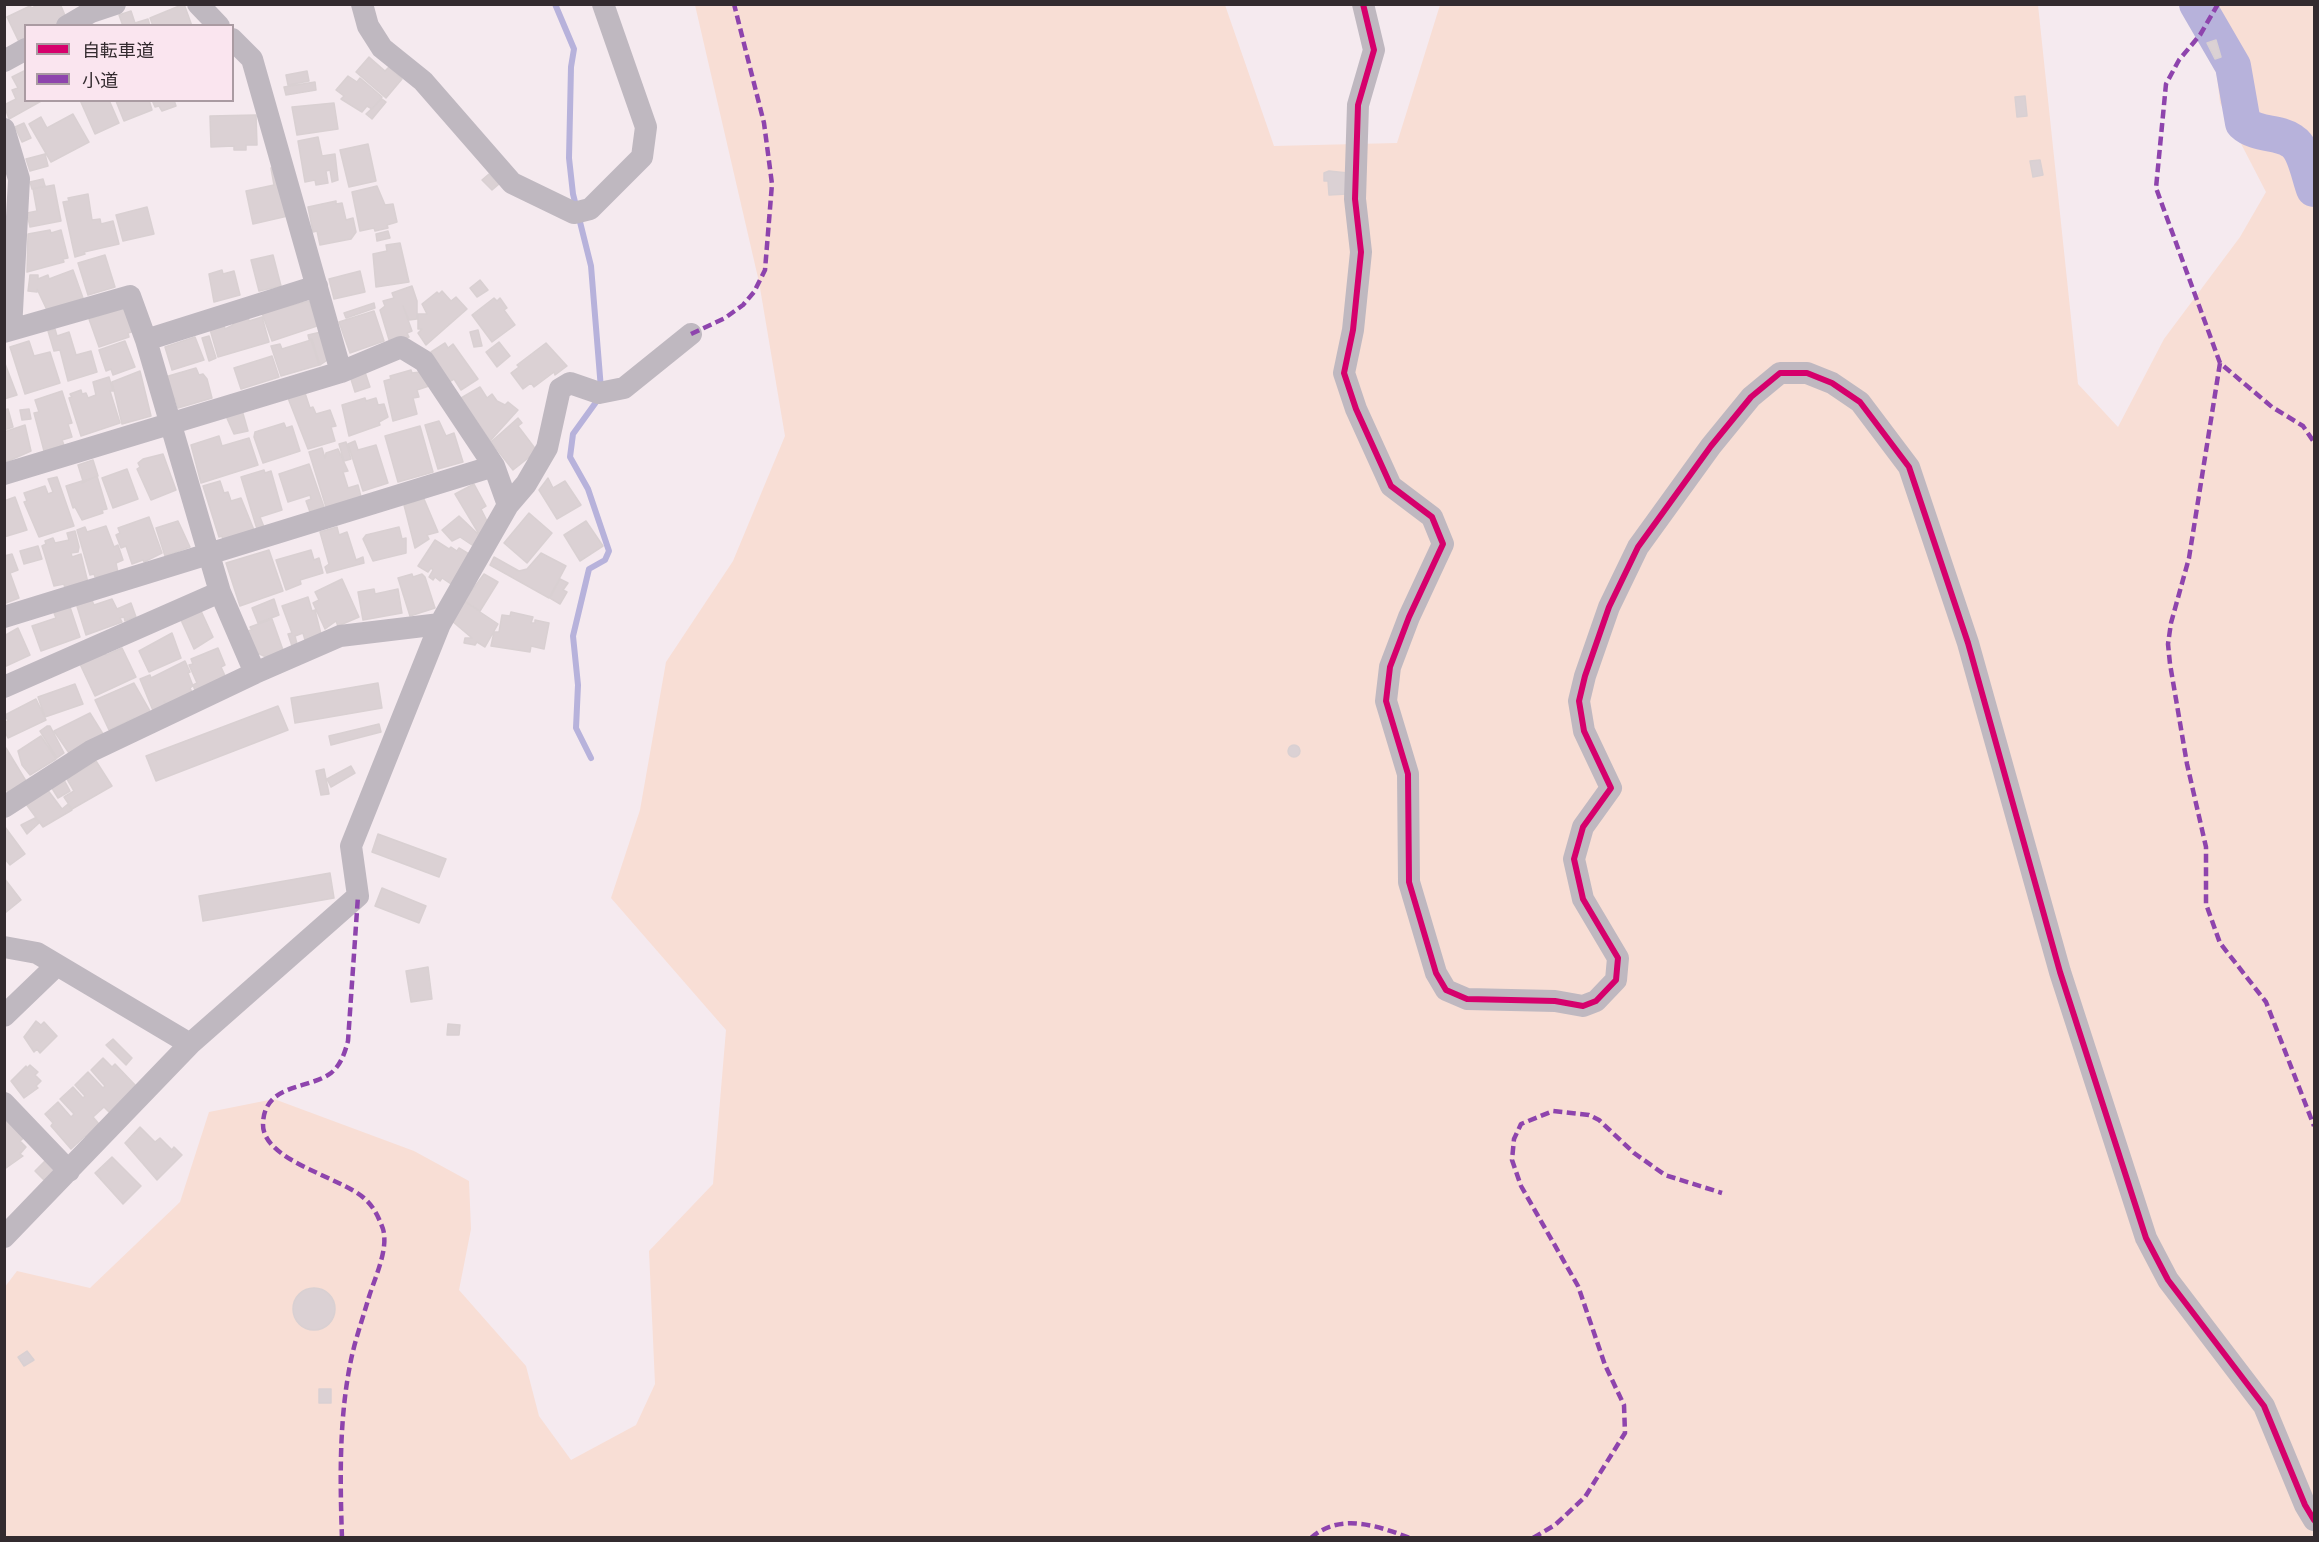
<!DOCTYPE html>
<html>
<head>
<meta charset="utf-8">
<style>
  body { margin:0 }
  #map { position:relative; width:2319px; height:1542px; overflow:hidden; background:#f5eaef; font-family:"Fira Sans Condensed","Noto Sans JP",sans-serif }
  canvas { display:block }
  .frame { position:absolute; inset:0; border:6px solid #332b2f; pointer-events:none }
  .legend { position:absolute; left:24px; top:24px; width:210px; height:78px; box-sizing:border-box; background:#fae5ef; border:2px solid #aa9ba2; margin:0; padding:8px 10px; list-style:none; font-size:18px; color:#332b2f }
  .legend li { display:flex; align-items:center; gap:12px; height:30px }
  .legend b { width:30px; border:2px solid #aa9ba2 }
</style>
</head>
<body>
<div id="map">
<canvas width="2319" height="1542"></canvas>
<div class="frame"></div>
<ul class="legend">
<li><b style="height:8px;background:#d6006c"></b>自転車道</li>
<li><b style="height:8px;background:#8e44ad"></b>小道</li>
</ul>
</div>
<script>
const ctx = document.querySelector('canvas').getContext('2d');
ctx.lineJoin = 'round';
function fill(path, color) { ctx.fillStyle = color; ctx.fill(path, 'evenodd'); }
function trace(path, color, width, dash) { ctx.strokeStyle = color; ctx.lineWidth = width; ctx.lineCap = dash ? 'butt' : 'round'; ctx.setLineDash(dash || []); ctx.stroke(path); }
const green = new Path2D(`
  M695,5H1225L1274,146L1397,143L1440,5H2038L2078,384L2118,427L2164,339L2240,237L2266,192L2220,103L2209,5H2314V1537H5L4,1288L17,1271L90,1288L180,1202L209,1112L274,1099L414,1151L469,1181L471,1229L459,1290L526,1366L539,1416L571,1460L636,1425L655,1384L649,1251L713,1184L726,1030L611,898L640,810L666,662L733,561L785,436L759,282Z`);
const stream = new Path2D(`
  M555,4L574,49L571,67L569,158L573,194L591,266L601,389
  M591,758L576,728L578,685L573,636L589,569L605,560L609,551L588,489L570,457L573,434L599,398`);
const river = new Path2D(`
  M2197,4L2233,66L2243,123C2257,136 2278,131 2292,141C2305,149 2309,176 2314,189`);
const building = new Path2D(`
  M39,4L61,6L67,20L57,26H26V41L20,44L7,17L30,6L32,8Z
  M184,4L192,26H153L150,18Z
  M131,11L135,23L148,19L150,26H123L119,15Z
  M2216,40L2221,57L2215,59L2207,43Z
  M369,57L385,71L389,67L402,79L386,98L356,72Z
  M26,70V100H43L9,119L4,105L16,99L12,90L18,88L12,77Z
  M307,71L309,81L288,85L286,75Z
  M348,76L357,82L360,78L382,97L372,109L367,106L362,112L341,99L344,96L336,90Z
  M315,82L316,90L286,95L284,87Z
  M2025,96L2027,116L2017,117L2015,97Z
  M382,99L386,102L372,119L366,114Z
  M80,100H109L119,123L95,134Z
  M149,100L152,110L124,121L116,101Z
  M152,100H174L176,106L162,111L159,106L155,107Z
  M334,103L338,129L297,135L292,107Z
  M73,114L89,142L51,162L29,124L41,117L47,128Z
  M256,115L257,145H246V150H234V146L211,147L210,116Z
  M24,123L31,138L22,142L15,127Z
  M318,137L322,156L335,154L338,180L332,182L330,170L326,171L328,183L316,185L315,180L305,182L298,141Z
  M368,144L376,181L349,187L340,150Z
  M45,154L48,166L30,171L26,159Z
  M2040,160L2043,175L2033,177L2030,161Z
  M281,165L292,215L253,224L246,191L274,185L271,168Z
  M1329,171L1348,173L1347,194L1329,195L1328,181H1324V173Z
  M489,174L499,184L492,190L482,180Z
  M43,179L45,186L32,189L30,182Z
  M54,185L61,221L30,227L27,213L37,211L33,189Z
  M377,186L385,205L393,204L397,222L387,225L388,228L375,231L374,228L360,231L352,192Z
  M88,194L92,220L100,219L101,224L113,221L119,244L84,252L85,254L75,257L63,202L69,201L68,198Z
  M336,201V204L342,203L346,220L353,218L356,232L351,239L320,245L317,231L313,232L308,207Z
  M147,207L154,234L123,241L116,215Z
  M50,230L51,233L61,230L68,258L63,259L64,262L27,272L28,234Z
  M388,231L390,238L377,241L376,234Z
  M400,243L409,282L376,287L373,254L387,251L386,245Z
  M105,255L115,287L88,295L78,263Z
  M273,255L281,286L259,291L251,260Z
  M73,270L83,298L47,310L37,289V292L28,291L30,275H38V279L48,275L49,279Z
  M222,270L223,274L234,271L240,295L214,302L209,274Z
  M360,271L365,292L334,299L329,279Z
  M480,280L488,290L477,297L470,288Z
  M412,286L417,301V319L409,320L403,306L412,331L407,333L409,337L390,343L380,310L385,306L383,301L394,298L392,293Z
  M442,291L451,301L456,297L467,309L426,345L418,333L422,329H418V314H427L422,304L437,292L439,294Z
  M494,298L497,301L500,298L507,308L504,310L515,325L492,342L472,315Z
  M309,301L317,326L272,341L262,313Z
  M374,303L375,308L346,318L344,313Z
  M127,307L135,331L128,333L129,337L99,347L89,319Z
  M374,311L384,341L350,353L339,322Z
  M248,316L249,321L262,317L269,342L218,357L209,326L223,322L225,329L233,325L232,321Z
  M55,329L57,336L69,332L76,355L91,351L97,372L68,381L60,350L54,351L48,331Z
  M478,330L482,346L474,347L470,332Z
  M321,332L329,359L320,365L312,339H309L308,335Z
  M209,336L216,358L209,361L202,338Z
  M195,337L204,360L172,370L165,347Z
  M311,340L319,365L281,376L271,346L280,344L282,349Z
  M29,341L34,356L50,352L60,383L25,394L10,347Z
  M125,341L135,367L113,375L111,369L106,371L99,350Z
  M499,342L510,356L497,367L486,352Z
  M445,343L448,348L453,344L478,379L461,390L454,379L449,382L431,352Z
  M546,343L567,366L555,375L554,372L534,387L531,383L523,389L511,373L519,367L517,365Z
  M272,356L279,377L241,389L234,368Z
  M4,361L17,395L4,399Z
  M196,368L199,375L203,374L207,379L212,398L178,408L175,398L171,399L165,377Z
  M411,370L412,373L420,372L429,386L417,390L419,397L413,398L417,414L393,421L384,381L391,379L390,376Z
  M140,371L151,416L122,424L112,382Z
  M365,372L370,387L355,392L350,376Z
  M109,377L113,391H110L120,423L81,436L69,398L72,397L70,394L81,390L82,394L86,393L88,398L96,395L93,382Z
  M480,387L487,398L492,394L497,401L505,405L508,402L518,410L490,441L461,398Z
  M62,391L72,423L68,424L72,437L62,440L64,445L44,451L34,413L39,412L35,400Z
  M305,393L310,408L313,407L316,414L330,410L336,426L331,427L335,441L308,449L288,398Z
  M365,398L366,401L376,398L378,405L384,404L388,417L379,422L380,425L349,436L342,405Z
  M8,409L13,427L4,430V410Z
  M29,409L31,419L22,420L20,410Z
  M242,410L248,431L234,434L226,416Z
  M518,418L522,423L518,426L537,451L513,470L491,442Z
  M439,421L446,436L454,433L463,462L438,469L425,425Z
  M284,423L286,428L292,426L300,451L263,463L254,437L255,432Z
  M25,425L31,451L6,462L4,432Z
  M420,426L433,472L398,482L385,436Z
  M219,436L222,446L249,438L258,465L201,483L191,445Z
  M355,441L358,450L376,445L388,483L363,491L348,444Z
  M346,442L351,459L344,461L339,444Z
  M322,448L325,458L326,453L338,449L348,471L343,472L348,488L358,485L361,497L326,507L309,452Z
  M163,454L176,490L151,500L137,469L140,467L138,463L143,459Z
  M93,460L98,476L83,481L78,465Z
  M309,464L324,507L310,512L306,501L311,499L310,495L288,502L279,474Z
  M127,469L138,499L113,508L102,478Z
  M264,470L265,473L271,471L282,510L260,517L264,527L257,529L241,477Z
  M97,476L107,509L102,510L103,513L82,520L75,507L73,508L66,486L82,481V483Z
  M57,477L74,526L39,537L24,502L27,501L24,493L45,486L48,494L53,492L48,479Z
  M548,478L553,488L565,481L581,505L557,519L539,490Z
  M220,481L224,493L228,492L231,501L241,498L254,530L223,540L222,536L219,537L203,486Z
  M474,484L486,506L481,509L488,523L479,534L455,494Z
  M15,497L27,530L4,537V501Z
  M424,499L438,532L427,535L429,539L415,548L404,505Z
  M529,513L552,533L527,563L504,543Z
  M459,516L481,537L472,545L460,537L452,541L442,530Z
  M149,517L162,553L144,562L143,560L132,564L126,546L121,548L116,535L120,533L118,528Z
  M178,521L190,547L165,556L156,528Z
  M586,521L603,546L580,561L564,535Z
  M106,526L114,547L118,545L123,560L116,563L118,573L95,577L94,574L90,575L77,530L85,527L87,532Z
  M337,527L339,535L347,532L356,560L363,557L364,563L327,573L325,567L329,564L320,532Z
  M399,527L402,539L406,538V553L373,561L363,539L366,535Z
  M75,531L79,547L78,552L71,553L72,557L81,554L88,583L65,589L64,584L54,586L42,546L46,544L45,541L53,538L55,543L69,540L67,533Z
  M435,540L449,549L451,547L457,551L459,548L469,554L451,584L442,578L440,581L435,577L433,580L429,577L433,570L431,568L428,572L418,566Z
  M38,546L42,559L24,564L20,551Z
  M269,550L283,591L240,606L226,563Z
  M311,550L314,560L319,558L323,573L300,580L301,584L286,590L276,560Z
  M541,553L566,566L549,598L490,565L494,557L519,571L527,569Z
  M12,554L18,570L10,573L19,598L6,603L4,606V556Z
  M412,574L413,577L422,574L425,577L435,608L410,616L398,578Z
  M484,574L498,582L480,611L464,601Z
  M342,579L359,617L338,626L336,621L325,629L313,603L319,600L315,592Z
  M560,579L568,583L563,590L567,592L560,604L550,598Z
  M374,589L375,594L398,589L402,613L363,620L358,592Z
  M308,597L312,611L315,610L321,634L305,640L303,633L295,636L297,644L292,646L288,634L292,633L282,606Z
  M91,598L94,605L112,599L117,609L131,603L136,617L125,621L124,617L120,618L122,622L86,635L76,603Z
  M274,599L279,615L258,623L252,608Z
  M465,602L498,624L485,647L477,642L475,645L464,643L465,638H472L452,621Z
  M69,604L80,637L41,651L32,626L56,618L54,613Z
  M201,611L213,637L194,649L181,620Z
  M511,612L533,617L531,623H535V620L549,623L544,649L531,646L530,652L491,646L494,632H499L502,615L510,616Z
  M272,619L283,650L266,657L253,651L247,631L252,630L250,627Z
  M18,628L30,655L4,667V636Z
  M172,633L181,658L149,672L139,651Z
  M122,648L136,677L95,696L79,662L103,651L106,655Z
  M218,648L225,665L221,667L227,680L196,693L193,685L197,683L189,665L193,664L191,659Z
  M185,661L190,672L188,673L193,686L190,688L193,694L167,706L164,701L166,707L154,713L140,679L150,675L151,678Z
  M134,683L150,711L135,721L134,718L109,730L95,700Z
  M378,683L382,708L295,723L291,698Z
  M75,684L83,704L45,717L38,697Z
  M36,699L46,720L8,738L4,730V723L8,721L5,715Z
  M278,706L288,730L156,781L146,756Z
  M90,713L103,734L69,753L54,731Z
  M379,724L381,732L331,745L329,736Z
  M47,726H50L64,753L57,758L40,731Z
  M41,736L56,759L30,775L22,765L18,751Z
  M1288 751a6 6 0 1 1 12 0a6 6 0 1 1-12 0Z
  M6,748L26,781L8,792L4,788Z
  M96,761L112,786L72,809L64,797L74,791L67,779Z
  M351,766L355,773L331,787L327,779Z
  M324,769L329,794L321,795L316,771Z
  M63,778L70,791L58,798L50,785Z
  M47,789L62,809L68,804L72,810L43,827L26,804Z
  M35,818L39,823L27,834L21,825Z
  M5,827L25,854L10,865L4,858Z
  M378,834L446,859L439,877L372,852Z
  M330,873L334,898L203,921L199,896Z
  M4,878L21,900L5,913L4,912Z
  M382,888L426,906L419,923L375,906Z
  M428,967L432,999L411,1002L406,971Z
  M36,1021L41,1025L44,1022L57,1036L40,1053L37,1049L34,1052L24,1037Z
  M448,1024L460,1025L459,1035H447Z
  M113,1039L132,1058L126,1065L106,1045Z
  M103,1058L112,1067L115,1064L137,1087L110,1113L104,1107L93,1117L99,1124L88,1139L85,1136L71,1149L51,1126L53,1123L45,1114L58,1102L71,1117L74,1114L60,1099L73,1087L83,1098L85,1096L75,1085L88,1072L103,1088L105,1086L91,1070Z
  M30,1065L38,1072L35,1075L41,1081L36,1086L38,1088L24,1098L11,1081L26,1066L27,1068Z
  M4,1117L26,1136L20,1141L26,1147L20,1154L23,1156L6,1168Z
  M140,1127L155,1142L160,1138L172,1150L174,1147L182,1155L157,1180L125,1143Z
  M112,1157L141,1186L123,1204L95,1173Z
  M47,1159L59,1171L47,1183L35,1171Z
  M293 1309a21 21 0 1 1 42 0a21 21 0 1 1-42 0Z
  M27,1351L34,1360L24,1366L18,1357Z
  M319,1389H331V1403H319Z`);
const minor = new Path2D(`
  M198,4L219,26
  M362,4L368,26L382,48L423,81L512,183L574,213L590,209L642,157L646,127L603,4
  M1363,4L1374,50L1358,105L1355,199L1361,252L1353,330L1344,373L1356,409L1391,486L1432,517L1443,544L1409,617L1390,667L1386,701L1408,774L1409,882L1436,973L1446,990L1467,999L1555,1001L1583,1006L1596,1001L1616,980L1618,958L1583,899L1574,859L1583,827L1611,788L1584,731L1579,701L1585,676L1609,607L1638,547L1711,446L1751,397L1780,373H1807L1832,383L1860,402L1909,467L1968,643L2060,972L2146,1238L2168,1280L2264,1406L2305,1505L2314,1520
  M67,26L91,12L115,4
  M232,39L252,59L341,372
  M4,61L26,49
  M4,129L19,179L11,330L4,332
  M11,330L130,296L146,340L220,592L255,673
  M146,340L317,286
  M4,474L341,372L401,347L424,361L494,466L508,505
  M4,617L494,466
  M4,687L220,592
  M4,807L91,751L255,673L340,636L440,624
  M4,947L37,953L190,1044
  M4,1016L57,965
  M4,1103L69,1171
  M4,1237L190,1044L358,896L351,846L440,624L508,505L526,484L547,448L560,389L570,383L599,393L624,388L691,334`);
const quiet = new Path2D(`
  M2218,4L2200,35L2179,60L2166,84L2156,188L2220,363L2272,407L2303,426L2314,442
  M691,334L725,318L743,305L754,292L765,270L772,184L764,123L734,4
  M2220,363L2189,558L2171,623L2168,644L2170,664L2187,764L2206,847V904L2220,943L2266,1002L2314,1126
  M342,1538C340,1481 339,1421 350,1365C354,1343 362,1321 368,1300C374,1279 389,1250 383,1229C379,1218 374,1207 365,1199C342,1177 261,1161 263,1123C265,1083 308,1090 331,1073C341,1065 345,1052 348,1041L358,896
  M1311,1538C1340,1512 1378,1526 1410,1538
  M1533,1538L1555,1525L1585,1497L1625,1433L1624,1405L1605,1365L1578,1286L1521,1186L1512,1160L1514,1139L1521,1124L1553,1111L1589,1115L1599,1120L1634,1153L1665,1175L1722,1193`);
const cycleway = new Path2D(`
  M1363,4L1374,50L1358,105L1355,199L1361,252L1353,330L1344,373L1356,409L1391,486L1432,517L1443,544L1409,617L1390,667L1386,701L1408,774L1409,882L1436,973L1446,990L1467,999L1555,1001L1583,1006L1596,1001L1616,980L1618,958L1583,899L1574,859L1583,827L1611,788L1584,731L1579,701L1585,676L1609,607L1638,547L1711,446L1751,397L1780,373H1807L1832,383L1860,402L1909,467L1968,643L2060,972L2146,1238L2168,1280L2264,1406L2305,1505L2314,1520`);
fill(green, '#f8ded5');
trace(stream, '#b7b2db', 6);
trace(river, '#b7b2db', 36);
fill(building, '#dbd1d4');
trace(building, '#d9d0d2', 1.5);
trace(minor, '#bfb8c0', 22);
trace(quiet, '#8e44ad', 4.5, [9, 4.5]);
trace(cycleway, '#d6006c', 6);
</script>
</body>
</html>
